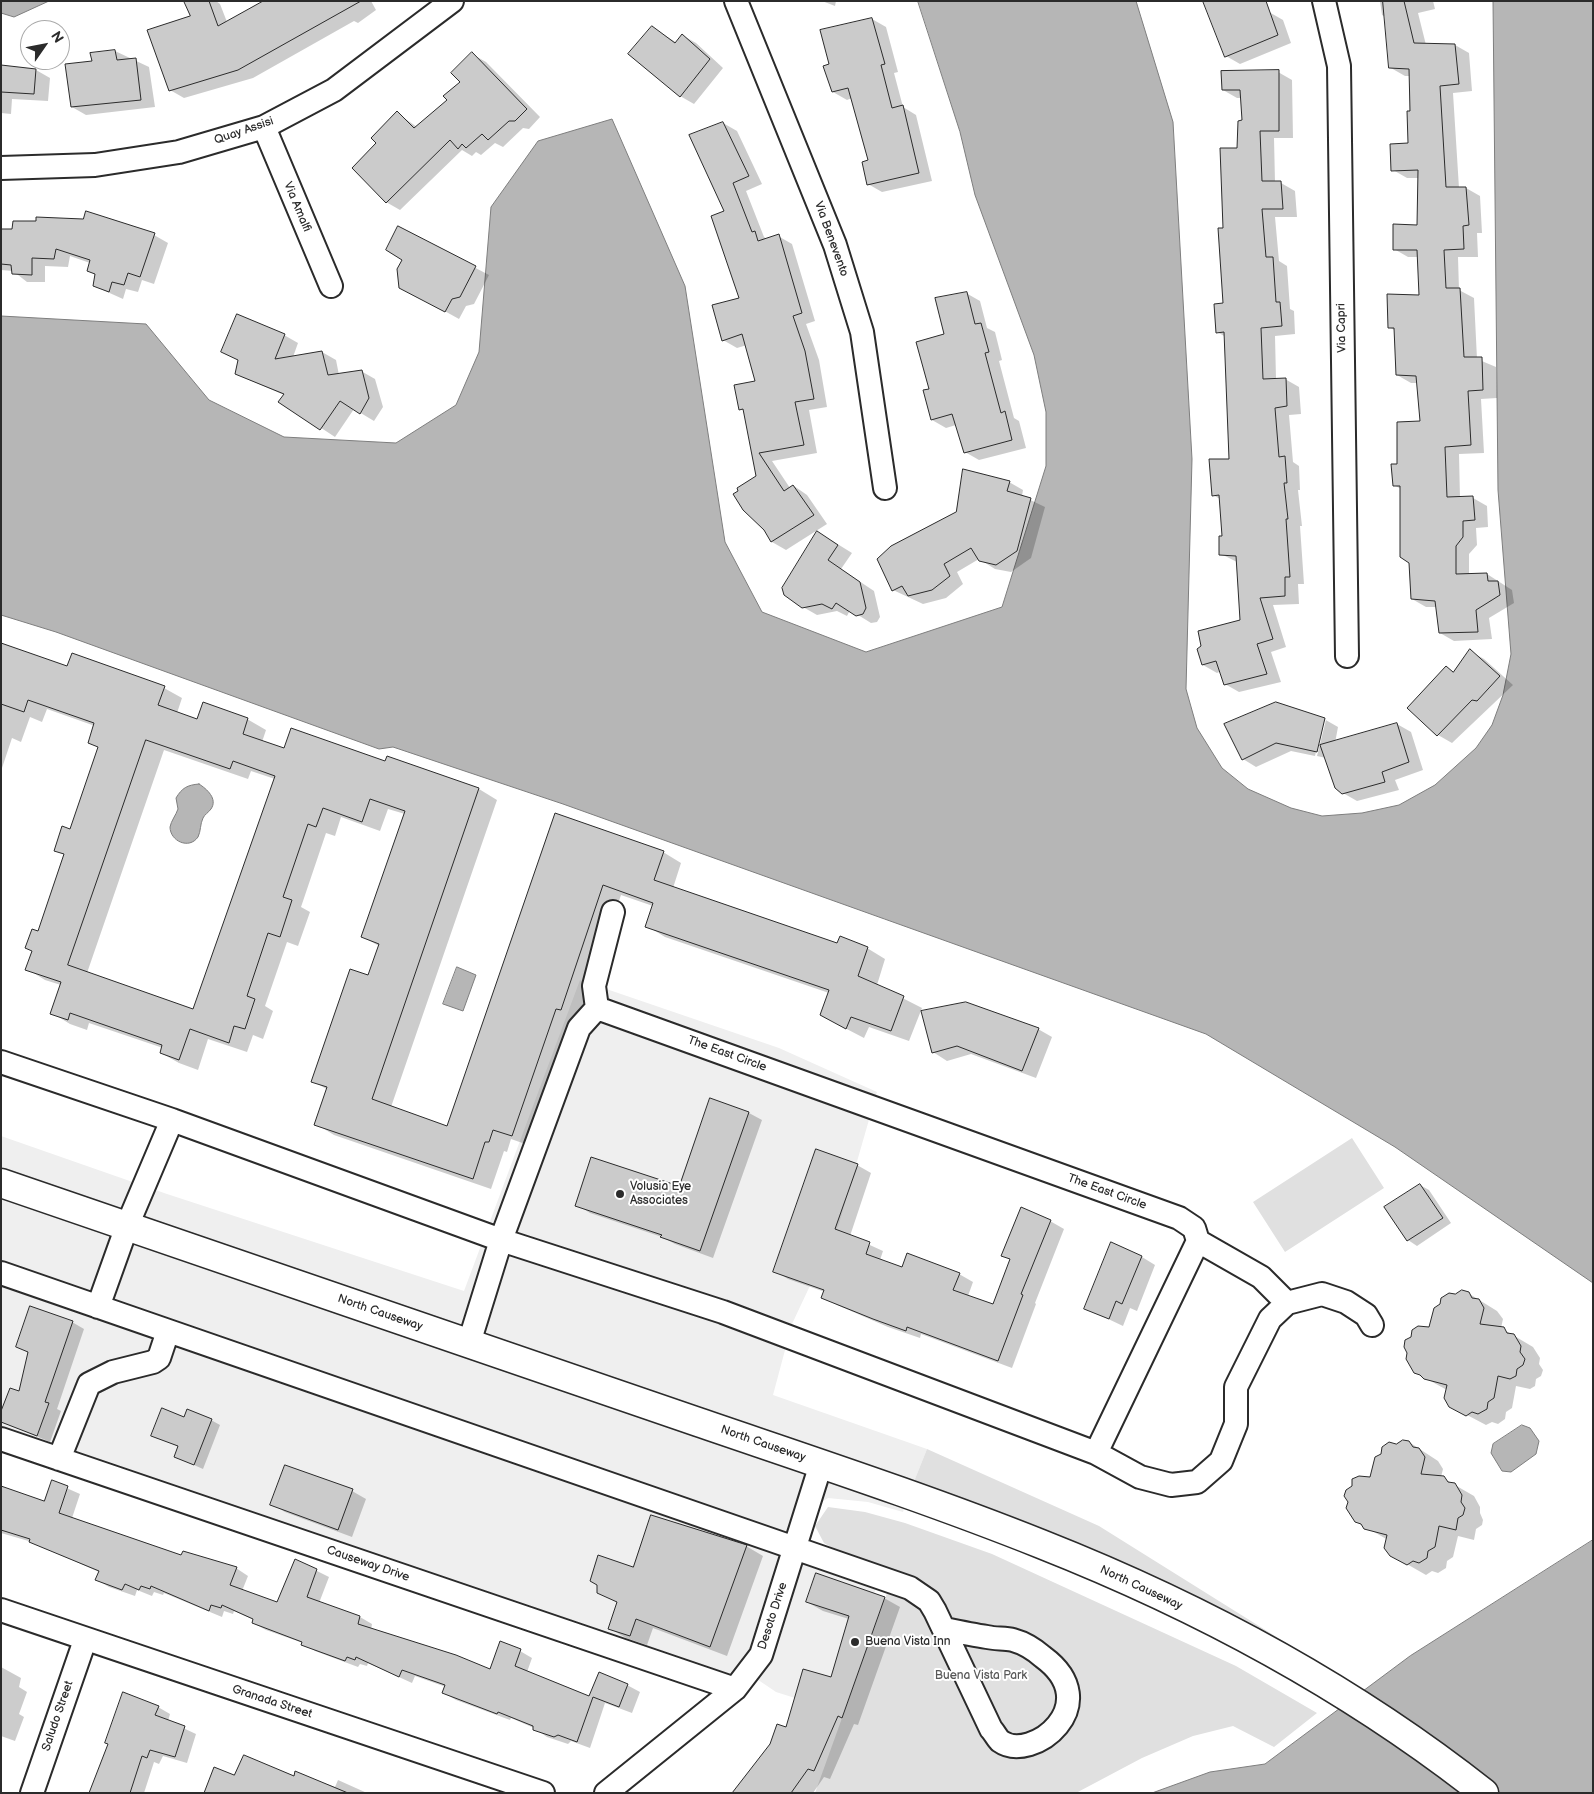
<!DOCTYPE html>
<html>
<head>
<meta charset="utf-8">
<style>
  body { margin:0 }
  #map { position:relative; width:1594px; height:1794px; overflow:hidden; background:#fff; font-family:"Balsamiq Sans",sans-serif }
  canvas { display:block }
  .frame { position:absolute; inset:0; border:2px solid #2b2b2b; pointer-events:none }
  .north { position:absolute; left:20px; top:20px; width:50px; height:50px; box-sizing:border-box; background:#fff; border:1px solid #aaa; border-radius:50%; rotate:57deg; font-size:14px; font-weight:700; line-height:20px; text-align:center; color:#2b2b2b }
  .north::after { content:''; display:block; margin:auto; width:18px; height:22px; background:#2b2b2b; clip-path:polygon(50% 0,100% 100%,50% 72%,0 100%) }
</style>
</head>
<body>
<div id="map">
<canvas width="1594" height="1794"></canvas>
<div class="frame"></div>
<div class="north">N</div>
</div>
<script>
const ctx = document.querySelector('canvas').getContext('2d');
ctx.lineJoin = 'round';
function fill(path, color) { ctx.fillStyle = color; ctx.fill(path, 'evenodd'); }
function trace(path, color, width, dash) { ctx.strokeStyle = color; ctx.lineWidth = width; ctx.lineCap = dash ? 'butt' : 'round'; ctx.setLineDash(dash || []); ctx.stroke(path); }
function drawText(font, color, halo, rows, align = 'center') {
  ctx.font = font + ' "Balsamiq Sans",sans-serif'; ctx.lineWidth = 4; ctx.setLineDash([]); ctx.textBaseline = 'middle'; ctx.strokeStyle = halo; ctx.fillStyle = color; for (const [text, x, y, turn = 0] of rows) {
    ctx.save(); ctx.translate(x, y); ctx.rotate((+turn || 0) * Math.PI / 180); ctx.textAlign = isNaN(turn) ? turn : align; if (halo) ctx.strokeText(text, 0, 0); ctx.fillText(text, 0, 0); ctx.restore();
  }
}
const built = new Path2D(`
  M580,980L779,1048L877,1092L839,1224L792,1324L773,1395L927,1449L913,1484L1,1170V1136L167,1194L464,1291Z
  M1,1195L905,1506L903,1512L868,1502L828,1498L820,1503L806,1531L814,1548L880,1577L833,1710L776,1692L745,1671L732,1678L1,1426Z`);
const green = new Path2D(`
  M1352,1138L1384,1188L1285,1252L1253,1202Z
  M927,1449L1099,1526L1347,1681L913,1484Z
  M828,1507L865,1512L905,1523L992,1554L1236,1666L1317,1713L1274,1747L1233,1726L1193,1736L1142,1758L1076,1793H815L891,1582L824,1543L815,1526Z`);
const water = new Path2D(`
  M1,1H49L14,17L1,13Z
  M918,1H1136L1173,122L1192,459L1186,689L1197,728L1222,768L1248,789L1291,808L1322,816L1362,813L1399,805L1435,785L1476,748L1492,725L1503,695L1511,654L1498,490L1493,1H1593V1283L1395,1147L1206,1034L563,804L393,747L379,749L56,632L1,615V316L146,324L209,400L284,437L396,443L456,405L479,352L491,207L538,141L612,119L685,286L725,542L762,612L866,652L1002,607L1046,466V412L1034,355L975,195L960,132Z
  M199,784C207,789 218,799 211,809C208,813 205,814 203,818C200,824 201,831 198,837C189,850 170,841 170,827C171,821 176,815 178,809L176,798C182,788 187,785 199,784Z
  M457,967L476,975L463,1011L443,1004Z
  M1522,1425L1530,1428L1539,1441L1536,1454L1511,1472L1502,1471L1491,1453L1493,1444Z
  M1593,1540V1793H1152L1210,1772L1265,1764L1410,1656Z`);
const shadow = new Path2D(`
  M188,1H216L220,4L227,22L265,1H371L376,10L358,23L354,21L253,78L184,98L170,90L192,17Z
  M822,1H836L835,6Z
  M1380,1H1433L1435,9L1418,13L1426,45H1455L1469,53L1472,91L1453,93L1459,188H1466L1480,196L1482,233H1477L1478,257H1458L1459,290L1474,298L1477,359L1496,367L1497,398L1481,399L1484,453L1459,454L1460,498H1473L1487,506L1488,527L1476,528L1477,545L1469,554V575L1487,574L1512,590L1514,603L1489,618L1492,639L1454,641L1440,633L1437,607H1426L1412,599L1410,562L1401,489L1394,485L1399,465L1421,423L1418,383H1411L1397,375L1396,331L1389,327L1420,296L1419,257H1408L1394,249L1418,226L1419,178H1407L1393,170L1409,144L1410,76H1405L1391,68L1386,17L1382,15Z
  M1269,12L1283,20L1291,43L1240,64L1226,56Z
  M872,19L886,27L898,72L894,73L903,107L916,115L932,181L882,192L868,184L869,161L852,98L847,100L833,92L830,65Z
  M653,28L677,43L682,35L696,43L723,68L694,104L680,96Z
  M115,51L149,67L155,107L86,115L72,107L93,62Z
  M472,54L486,62L540,117L529,129L523,128L503,147L495,143L481,155L476,152L472,156L462,150L400,210L386,202L377,143L397,113L417,127L449,100L461,82Z
  M1,66L36,70L50,78L48,101L12,99L11,114L1,113Z
  M1278,72L1292,80L1293,138H1274L1275,182L1281,183L1295,191L1297,217H1275L1279,261L1287,266L1290,309L1294,311L1295,334L1275,336L1276,379H1285L1299,387L1301,414L1289,415L1293,462L1299,466L1300,490H1298L1302,526H1300L1304,584H1298L1299,604L1273,605L1286,647L1271,652L1281,682L1239,692L1225,684L1221,671L1217,673L1203,665L1241,621L1237,562L1221,554L1223,537L1220,499L1213,495L1231,460L1226,337L1217,332L1224,305V229L1243,121L1242,98H1237L1223,90Z
  M723,123L737,131L762,184L746,191L764,237L767,239L778,236L792,244L815,321L806,324L819,360L827,407L809,410L817,453L772,461L790,488L794,486L807,495L827,524L786,550L772,542L765,530L745,411L740,409L757,382L747,345L737,348L723,340L740,299L726,212Z
  M399,228L489,275L474,304L466,306L459,319L412,293L403,260Z
  M1,230L154,235L168,243L154,284L142,280L138,292L126,289L123,299L94,286L96,275L89,270L90,263L70,256L68,267L45,266V282H27L13,271L1,270Z
  M966,293L980,301L987,328L995,332L1002,360L999,361L1014,418L1019,421L1026,448L979,460L965,452L956,425L946,428L932,420L931,390L946,335Z
  M284,335L298,343L293,357L322,352L336,360L339,375L361,371L375,379L383,407L374,421L354,409L335,437L280,401L284,395L236,374L240,361L222,351Z
  M1009,482L1023,490L1022,496L1045,507L1031,558L1011,572L995,569L979,559L957,572L963,584L946,598L923,604L893,590L957,513Z
  M831,540L852,553L841,569L874,591L880,617L877,622L871,623L850,610L847,616L837,611L817,615L803,607Z
  M1,644L68,668L164,688L182,698L177,713L198,721L247,719L266,730L262,742L285,750L386,763L479,789L497,800L391,1107L448,1127L556,815L663,852L681,863L673,888L838,945L867,948L885,959L877,985L922,1008L909,1041L869,1027L864,1038L839,1025L821,1015L829,993L665,937L647,926L653,906L621,895L579,1020L531,1146L511,1139L507,1152L504,1151L491,1189L334,1135L316,1124L328,1090L313,1081L369,977L379,946L363,937L405,814L388,809L380,831L341,817L335,836L326,833L301,907L310,912L298,946L287,942L265,1006L273,1011L263,1039L253,1035L247,1052L208,1039L198,1070L179,1063L161,1053L163,1048L89,1023L87,1030L70,1024L52,1013L61,985L45,980L27,969L65,855L55,850L71,831L99,748L89,742L95,726L47,709L42,722L30,717L21,742L12,738L1,771ZM164,750L248,779L251,771L275,779L194,1011L87,973Z
  M1470,651L1484,659L1513,685L1452,743L1438,735L1446,667L1454,672Z
  M1324,719L1338,727L1335,743L1397,724L1411,732L1423,770L1395,780L1399,790L1357,801L1343,793L1326,758L1317,756L1326,720H1323L1315,756L1291,751L1256,767L1243,759Z
  M923,1012L1038,1029L1052,1037L1036,1078L971,1054L947,1061L933,1052Z
  M711,1099L749,1113L762,1120L713,1258L675,1244L662,1237L590,1213L577,1205L679,1188Z
  M857,1165L871,1173L850,1236L883,1251L880,1260L903,1268L959,1274L973,1282L968,1296L994,1306L1011,1260L1003,1255L1050,1221L1064,1229L1035,1303L1036,1304L1012,1368L921,1334L920,1338L888,1327L837,1305L823,1297L825,1292L788,1279L775,1271Z
  M1420,1185L1429,1190L1451,1223L1417,1246L1408,1240Z
  M1142,1257L1155,1265L1137,1311L1130,1308L1123,1326L1085,1308Z
  M1468,1293L1497,1311L1503,1319L1501,1328L1533,1347L1540,1358L1539,1364L1543,1370L1541,1376L1536,1379L1535,1386L1530,1389L1516,1386L1512,1408L1506,1412L1505,1419L1498,1424L1492,1422L1486,1425L1450,1406L1447,1390L1425,1378L1430,1329L1456,1296Z
  M72,1322L84,1329L57,1409L61,1411L50,1442L1,1421L20,1393L29,1353L17,1346Z
  M185,1419L211,1420L220,1425L203,1469L176,1457L179,1447L153,1435Z
  M1409,1442L1438,1461L1443,1469L1441,1477L1474,1496L1480,1507V1513L1483,1520L1482,1525L1476,1529L1474,1540L1458,1536L1453,1557L1447,1561L1446,1568L1438,1573L1432,1571L1426,1575L1391,1555L1388,1540L1355,1521L1370,1478L1397,1445Z
  M53,1482L80,1494L72,1518L182,1556L236,1568L248,1576L242,1591L278,1603L295,1560L329,1577L319,1603L360,1617L372,1624L371,1630L490,1671L520,1651L532,1658L527,1672L590,1698L627,1685L640,1692L632,1713L605,1703L590,1748L571,1741L568,1744L547,1737L534,1728L511,1718L510,1720L456,1700L444,1693L446,1687L415,1676L412,1683L368,1663L367,1666L360,1664L358,1667L315,1651L303,1643L266,1630L253,1623L254,1620L234,1611L233,1614L224,1611L222,1617L164,1593L163,1595L154,1592L152,1596L137,1590L135,1596L109,1587L97,1580L99,1572L32,1542L1,1533V1487L45,1503Z
  M352,1491L366,1499L352,1537L285,1512L272,1504Z
  M746,1546L763,1556L727,1656L653,1628L647,1645L626,1638L609,1628L618,1603L598,1592L633,1569Z
  M884,1598L900,1607L858,1725L854,1724L830,1779L824,1777L813,1793H737L787,1729L832,1679L849,1619L823,1611L807,1602Z
  M1,1667L21,1678L19,1687L27,1692L19,1714L24,1717L15,1741L1,1736Z
  M158,1707L170,1714L168,1721L196,1734L187,1763L163,1756L159,1764L154,1762L144,1793H90Z
  M296,1773L335,1787L338,1780L367,1793H205L235,1777L294,1778Z`);
const building = new Path2D(`
  M184,1H209L218,26L263,1H361L238,70L169,91L147,30L190,16Z
  M1203,1H1266L1278,35L1225,57Z
  M1383,1H1404L1414,43L1455,44L1459,84L1440,86L1446,187H1466L1469,225L1463,226L1464,249L1444,250L1446,288H1460L1464,357H1482L1483,390L1468,391L1471,445L1445,447L1447,497L1473,496L1475,520L1463,521V537L1456,546V574L1487,573L1488,581H1498L1500,595L1476,610L1478,632L1439,633L1435,601L1411,599L1409,563L1400,557V486H1393L1391,464H1397V422L1420,421L1416,376L1396,375L1394,328H1388L1387,294L1419,295L1417,250H1393V224L1417,225L1418,170L1391,171L1390,144L1408,143L1407,111H1410L1409,69L1389,68Z
  M872,18L885,64L881,65L892,108L903,105L919,173L867,185L862,162L868,160L848,88L832,92L823,66L829,64L820,30Z
  M652,26L675,43L682,34L710,59L680,97L628,54Z
  M115,50L117,60L136,58L141,100L71,107L65,64L92,61L90,53Z
  M472,52L527,109L515,121H509L488,140L482,134L466,148L462,144L458,149L450,140L386,203L352,168L376,143L371,138L397,111L414,128L447,100L443,96L460,82L451,73Z
  M1,65L36,69L34,94L1,92Z
  M1279,70V131H1260L1262,181H1281L1283,209H1262L1266,257H1273L1276,302H1280L1282,326L1261,328L1263,379L1286,378L1287,406L1275,408L1279,457L1285,456L1287,483H1284L1288,519H1286L1290,577H1285V596L1260,598L1273,639L1257,644L1267,674L1224,685L1216,661L1202,665L1197,649L1201,646L1198,631L1240,620L1236,556L1219,555V536H1222L1219,495L1212,496L1209,459H1229L1224,332L1216,333L1214,304L1223,303L1218,228H1223L1220,148H1237L1238,121L1242,120L1240,90H1222L1221,71Z
  M723,122L749,176L733,183L752,232L755,231L758,241L779,234L802,313L793,316L805,351L814,399L795,402L804,445L759,453L784,491L793,485L814,515L771,542L764,530L743,510L733,494L738,491L737,488L756,476L743,409L739,410L734,385L755,381L742,334L722,341L712,305L739,298L711,216L724,211L689,135Z
  M86,211L155,233L140,277L128,273L124,285L112,282L109,292L93,286L95,274L87,271L90,260L56,249L54,259L32,258V275L12,274L11,265L1,264V229H12L13,221H36V217L83,219Z
  M398,226L476,266L460,297L452,299L445,312L399,288L397,269L402,260L386,250Z
  M967,292L975,324L981,323L989,352L985,353L1001,413L1005,411L1012,440L964,453L952,414L931,420L923,390L929,389L916,342L944,334L935,298Z
  M237,314L285,334L275,359L322,351L328,375L362,370L369,398L360,414L340,401L320,430L278,402L284,394L235,374L238,360L221,352Z
  M963,469L1010,481L1007,491L1031,498L1017,551L996,565L979,561L971,548L944,564L950,576L932,590L908,596L902,586L892,591L877,559L891,546L956,512Z
  M817,531L838,545L828,560L860,582L866,608L863,614L856,616L836,603L832,609L822,604L802,608L784,595L782,588Z
  M1,643L67,666L72,653L165,686L158,705L197,719L203,702L248,718L243,734L284,748L291,728L385,761L387,756L479,788L372,1099L447,1126L555,813L664,851L654,880L837,943L840,936L868,947L858,976L904,996L891,1031L851,1017L846,1029L820,1015L829,990L645,927L653,903L603,885L561,1010L556,1009L512,1136L493,1130L489,1142H485L473,1179L314,1125L327,1087L311,1082L350,969L368,975L379,944L361,937L405,811L370,799L362,822L323,808L316,827L308,824L283,897L292,900L280,937L268,933L247,996L255,999L245,1029L234,1026L229,1043L190,1029L179,1060L160,1053L162,1045L70,1013L68,1020L50,1014L61,982L25,970L32,951L25,948L32,929L38,931L64,854L54,851L62,826L70,829L98,747L88,743L94,723L28,700L24,712L1,704ZM146,740L230,769L233,761L275,776L193,1009L68,965Z
  M1470,649L1500,676L1477,701L1472,700L1437,736L1407,708L1446,666L1453,672Z
  M1276,702L1325,718L1317,752L1276,743L1242,760L1224,724Z
  M1397,723L1409,762L1382,772L1385,782L1342,794L1335,788L1320,745Z
  M966,1002L1039,1028L1022,1071L957,1046L932,1053L921,1011Z
  M710,1098L749,1112L700,1251L660,1237L662,1235L575,1206L591,1157L679,1186Z
  M816,1149L858,1164L835,1229L870,1242L866,1254L902,1267L907,1253L960,1273L953,1290L993,1304L1010,1259L1001,1256L1021,1207L1051,1220L1021,1294L1023,1295L998,1361L907,1327L906,1331L873,1319L821,1298L824,1290L773,1272Z
  M1420,1184L1443,1218L1407,1241L1384,1207Z
  M1111,1242L1142,1256L1122,1304L1116,1301L1109,1319L1084,1309Z
  M1462,1290L1469,1292L1472,1298L1479,1299L1484,1308L1480,1324L1504,1327L1507,1333L1514,1334L1521,1346L1520,1352L1525,1359L1523,1365L1517,1369L1516,1376L1510,1379L1498,1376L1494,1398L1488,1402L1487,1409L1478,1414L1472,1412L1466,1416L1449,1407L1444,1398L1447,1385L1424,1379L1420,1375L1414,1373L1406,1359L1407,1353L1404,1347L1405,1340L1411,1337L1412,1330L1418,1326L1429,1327L1434,1308L1440,1304L1441,1298L1449,1293L1455,1294Z
  M30,1306L73,1321L45,1402L49,1403L37,1436L1,1422V1411L10,1388L19,1391L28,1352L16,1347Z
  M162,1408L184,1417L187,1409L212,1419L194,1465L174,1457L178,1446L151,1436Z
  M1403,1440L1409,1441L1413,1447L1419,1448L1425,1457L1421,1474L1444,1476L1448,1482L1455,1483L1462,1495L1461,1502L1465,1508L1463,1515L1458,1518L1456,1530L1439,1526L1435,1547L1428,1551L1427,1558L1419,1563L1413,1561L1407,1565L1390,1556L1384,1548L1387,1535L1364,1529L1361,1524L1355,1522L1346,1508L1348,1502L1344,1496L1346,1490L1352,1486V1479L1359,1476L1370,1477L1375,1457L1381,1454L1382,1447L1389,1442L1396,1444Z
  M285,1465L353,1489L338,1530L270,1505Z
  M52,1480L68,1486L59,1513L181,1555L183,1551L237,1567L230,1585L277,1602L295,1559L317,1569L307,1597L360,1616L358,1624L456,1655L490,1669L500,1641L521,1649L515,1666L589,1696L599,1672L628,1684L619,1707L593,1697L577,1742L558,1735L554,1737L533,1730V1726L498,1712L497,1714L442,1693L445,1685L402,1670L399,1677L356,1657L355,1660L347,1657L345,1661L301,1645L302,1642L252,1623L253,1619L222,1605L221,1608L211,1605L209,1611L151,1586L150,1589L141,1586L139,1590L125,1584L122,1590L95,1580L99,1571L29,1542L30,1539L1,1530V1486L44,1501Z
  M651,1515L747,1545L710,1647L636,1619L630,1636L608,1629L617,1602L597,1593V1585L590,1581L598,1555L633,1567Z
  M816,1573L885,1597L842,1718L838,1716L814,1771L808,1769L791,1793H732L770,1744L777,1724L786,1727L803,1669L831,1677L849,1616L806,1602Z
  M123,1692L159,1706L155,1715L185,1726L175,1757L150,1750L147,1758L142,1756L130,1793H89L108,1744L105,1743Z
  M244,1755L294,1776L295,1771L348,1793H204L214,1767L234,1775Z`);
const minor = new Path2D(`
  M736,1L835,245L862,332L885,488
  M1324,1L1339,66L1347,656
  M264,127L331,286
  M1,168L95,165L179,152L264,127L334,90L452,1
  M597,1008L594,986L613,912
  M1,1062L172,1120L501,1240L723,1312L1096,1453L1198,1241L1194,1228L1179,1218L597,1008L579,1028L501,1240L469,1343
  M1198,1241L1261,1277L1287,1303
  M1,1273L910,1588L929,1601L935,1611L991,1729C994,1732 997,1738 1000,1741C1032,1764 1107,1704 1043,1657C1035,1650 1024,1643 1013,1640C1005,1638 995,1639 987,1637C973,1635 959,1632 945,1629
  M98,1307L127,1226L172,1120
  M1,1439L735,1689
  M1096,1453L1140,1477L1171,1485L1197,1482L1221,1461L1236,1424V1387L1270,1319L1287,1303L1322,1294L1346,1302L1366,1315L1372,1325
  M59,1459L89,1384L113,1372L153,1362L159,1358L168,1331
  M1,1610L543,1793
  M32,1793L85,1640
  M606,1793L735,1689L761,1655L821,1464`);
const major = new Path2D(`
  M1,1183C233,1263 466,1342 698,1422C812,1461 928,1499 1041,1544C1198,1606 1351,1688 1484,1793`);
const markers = [
  [620,1194,5,"#2b2b2b"],
  [855,1642,5,"#2b2b2b"]
];
const streetNames = [
  ["Quay Assisi",244,131,-19],
  ["Via Amalfi",297,207,67],
  ["Via Benevento",831,239,70],
  ["Via Capri",1342,328,-91],
  ["The East Circle",727,1054,20],
  ["The East Circle",1107,1192,20],
  ["North Causeway",380,1313,19],
  ["North Causeway",763,1444,19],
  ["Causeway Drive",368,1564,19],
  ["North Causeway",1141,1588,25],
  ["Desoto Drive",773,1616,-72],
  ["Granada Street",272,1702,18],
  ["Saludo Street",58,1716,-71]
];
const poiNames = [
  ["Volusia Eye",630,1187],
  ["Associates",630,1201],
  ["Buena Vista Inn",865,1642]
];
const parkNames = [
  ["Buena Vista Park",981,1676]
];
fill(built, '#efefef');
fill(green, '#e0e0e0');
fill(water, '#b6b6b6');
trace(water, '#7e7e7e', 1);
fill(shadow, '#0003');
fill(building, '#cbcbcb');
trace(building, '#2b2b2b', 1);
trace(minor, '#2b2b2b', 26);
trace(major, '#2b2b2b', 31);
trace(minor, '#fff', 22);
trace(major, '#fff', 28);
for (const [x, y, r, color] of markers) { const dot = new Path2D(); dot.arc(x, y, r, 0, 2 * Math.PI); ctx.fillStyle = color; ctx.fill(dot); trace(dot, '#fff', 2); }
drawText('12px', '#2b2b2b', '#fff', streetNames);
drawText('12px', '#2b2b2b', '#fff', poiNames, 'left');
drawText('12px', '#585858', '#fff', parkNames);
</script>
</body>
</html>
